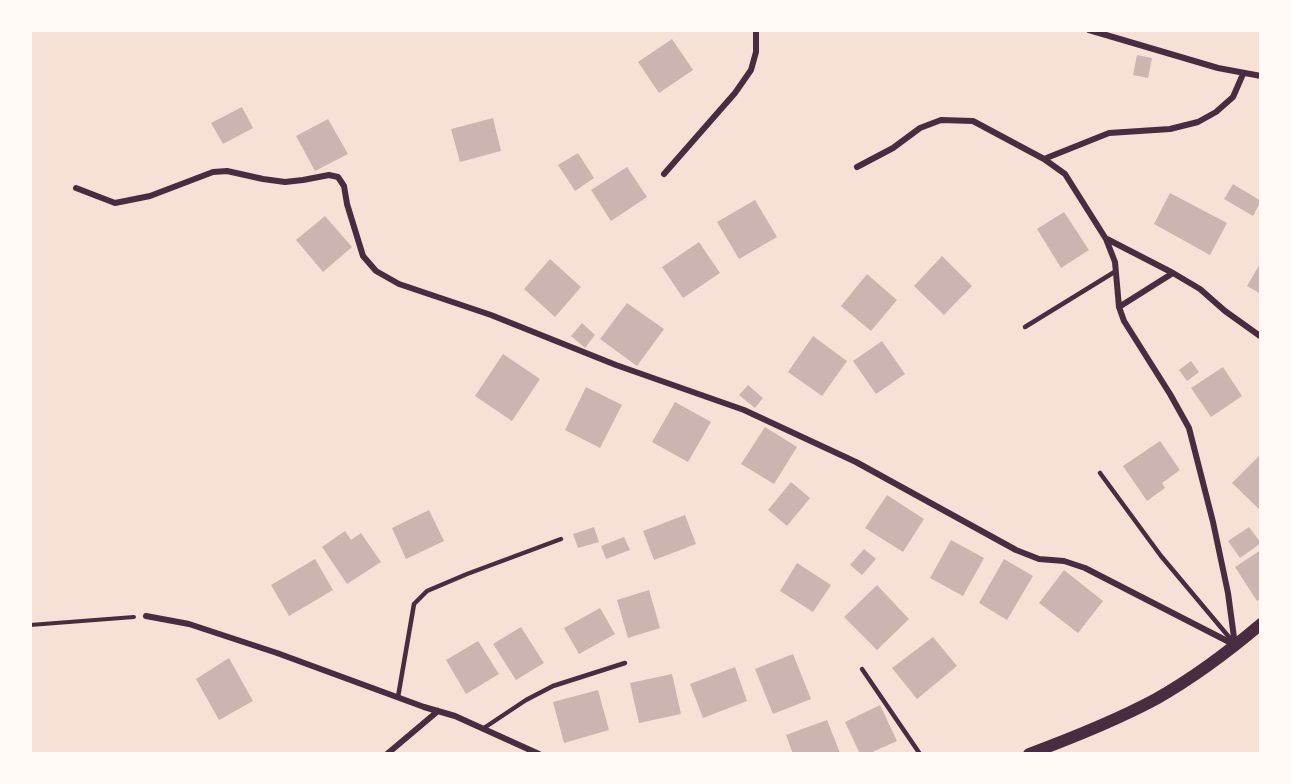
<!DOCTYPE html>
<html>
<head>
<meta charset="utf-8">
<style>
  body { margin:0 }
  #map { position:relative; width:1291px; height:784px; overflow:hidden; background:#f7e1d7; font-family:"DejaVu Sans",sans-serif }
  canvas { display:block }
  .frame { position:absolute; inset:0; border:32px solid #fffaf5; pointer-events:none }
</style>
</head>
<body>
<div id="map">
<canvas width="1291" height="784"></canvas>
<div class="frame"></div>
</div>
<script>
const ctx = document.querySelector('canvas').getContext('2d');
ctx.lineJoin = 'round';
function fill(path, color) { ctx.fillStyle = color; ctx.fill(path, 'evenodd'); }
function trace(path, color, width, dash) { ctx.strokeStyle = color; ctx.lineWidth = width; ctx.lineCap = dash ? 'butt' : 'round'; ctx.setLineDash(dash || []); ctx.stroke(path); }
const building = new Path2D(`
  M672,39L693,70L659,93L638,62Z
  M1137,55L1152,58L1148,78L1133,75Z
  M242,107L253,128L223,144L211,123Z
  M493,118L501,151L460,162L451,129Z
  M328,119L348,154L315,171L296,136Z
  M578,153L594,178L575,191L558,165Z
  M627,167L647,197L611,221L591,190Z
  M1233,184L1261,201L1253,216L1224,199Z
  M1170,193L1227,223L1210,255L1154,224Z
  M755,200L777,237L739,259L717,222Z
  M1064,212L1089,250L1061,268L1037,229Z
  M325,216L352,247L323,272L296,240Z
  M699,242L720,273L683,298L662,267Z
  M942,256L972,286L944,315L914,286Z
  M550,259L581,287L555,317L524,289Z
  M1261,262V294L1247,286Z
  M867,274L897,300L871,331L841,306Z
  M627,303L664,329L637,366L600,339Z
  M582,323L595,335L585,348L571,336Z
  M813,336L847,361L822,396L788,372Z
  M882,341L905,374L876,394L853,361Z
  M503,354L540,379L512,421L475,396Z
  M1191,361L1199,372L1187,381L1179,370Z
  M1223,367L1242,396L1211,417L1191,388Z
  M748,385L763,398L755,408L739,395Z
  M586,387L622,405L600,448L565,430Z
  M675,402L711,422L688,462L652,442Z
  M765,427L797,447L774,484L741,464Z
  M1160,441L1180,470L1162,483L1165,488L1147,501L1123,466Z
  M1261,454V511L1232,483Z
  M791,482L810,498L787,526L768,510Z
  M887,495L924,519L903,552L865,528Z
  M429,510L444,541L406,559L392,528Z
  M685,515L696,544L654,560L643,531Z
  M594,527L599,542L578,548L573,534Z
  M1249,527L1261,543L1240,558L1228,541Z
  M345,531L351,540L361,533L381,562L347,584L322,547Z
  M624,537L630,550L606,559L601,546Z
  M951,540L984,558L963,596L930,578Z
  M864,549L876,559L862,575L850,565Z
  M1261,550V598L1257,601L1235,567Z
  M315,559L333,590L289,616L271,585Z
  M1004,559L1033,576L1007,620L979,603Z
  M797,563L831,585L813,612L780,591Z
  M1064,570L1103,601L1078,633L1039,603Z
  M877,585L909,619L877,650L844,617Z
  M649,590L660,628L628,638L617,600Z
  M600,608L615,634L579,654L564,628Z
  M521,627L544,663L516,680L493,644Z
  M933,637L957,666L917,699L892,668Z
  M478,641L499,674L466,694L446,660Z
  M793,654L811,699L773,714L755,669Z
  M229,658L253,701L219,720L196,679Z
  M735,667L747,701L703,718L690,684Z
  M672,674L681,714L639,723L630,683Z
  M598,690L609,730L564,743L553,702Z
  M880,705L897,741L868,754H860L845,722Z
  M827,720L840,753L793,754L786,735Z`);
const path = new Path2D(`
  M30,625L134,617`);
const service = new Path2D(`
  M1025,327L1116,271
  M1100,473L1161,556L1234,643
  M862,669L920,754
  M398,697L414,604L427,591L467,574L561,539
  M484,728L526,700L553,686L625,663`);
const minor = new Path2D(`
  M1089,30L1218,68L1261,76
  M1044,159L1109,133L1170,129L1198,122L1216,112L1233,97L1243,74
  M857,167L893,148L920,128L941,120L973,121L1044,159L1065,174L1106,239L1115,262L1119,307L1124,321L1170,394L1189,428L1213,522L1228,593L1235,645
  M664,174L735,93L751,70L756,52V30
  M76,188L115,203L150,196L213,172L227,171L263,179L285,182L303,180L329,175L338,177L344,186L347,204L363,256L376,271L399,284L491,315L616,365L744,410L856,462L1016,550L1039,559L1064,561L1085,568L1235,645
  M1107,239L1173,273L1200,289L1225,311L1260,336
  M1119,307L1173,273
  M146,616L189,624L277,653L424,707L455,716L539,754
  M387,754L438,711`);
const secondary = new Path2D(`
  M1029,754C1072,738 1115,721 1156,699C1193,678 1228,652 1261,624`);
fill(building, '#ccb4b1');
trace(path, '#4a2c40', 4);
trace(service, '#4a2c40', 4.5);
trace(minor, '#4a2c40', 6);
trace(secondary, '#4a2c40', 12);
</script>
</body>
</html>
